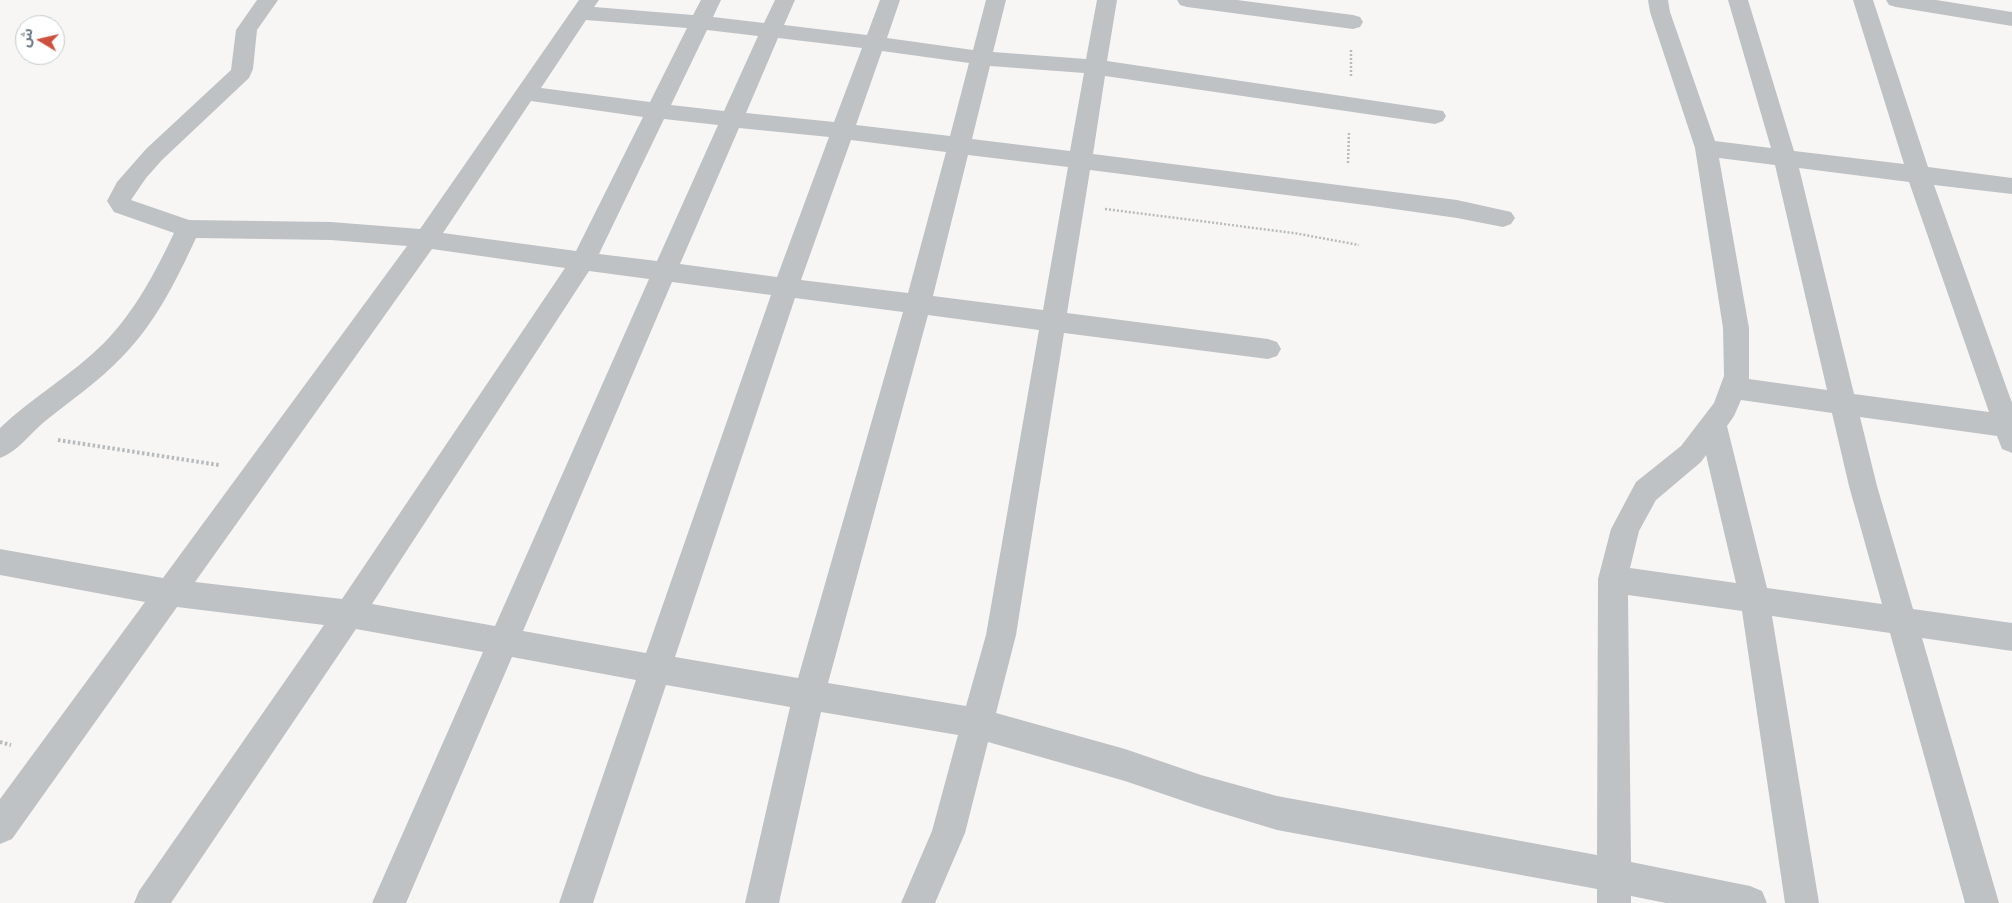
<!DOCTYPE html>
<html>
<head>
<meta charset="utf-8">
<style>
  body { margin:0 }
  #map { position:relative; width:2012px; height:903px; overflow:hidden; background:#f7f6f4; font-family:Mulish,"Noto Sans Arabic",sans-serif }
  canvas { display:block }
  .north { position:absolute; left:15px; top:15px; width:50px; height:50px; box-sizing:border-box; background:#fff; border:1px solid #c3c9cd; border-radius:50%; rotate:279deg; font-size:14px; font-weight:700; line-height:20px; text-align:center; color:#697981 }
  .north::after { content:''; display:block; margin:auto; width:18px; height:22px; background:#cd503e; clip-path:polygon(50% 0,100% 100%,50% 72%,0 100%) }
</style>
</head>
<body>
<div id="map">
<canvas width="2012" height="903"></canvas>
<div class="north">ش</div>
</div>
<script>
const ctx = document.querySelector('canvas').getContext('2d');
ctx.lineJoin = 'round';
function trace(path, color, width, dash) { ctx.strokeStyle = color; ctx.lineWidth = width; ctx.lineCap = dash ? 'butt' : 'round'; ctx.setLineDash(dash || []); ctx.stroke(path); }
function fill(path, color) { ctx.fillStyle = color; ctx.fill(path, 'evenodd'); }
const pathFar1 = new Path2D(`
  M1351,50V76
  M1348,163L1349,132
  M1105,209L1294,233L1359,245`);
const path = new Path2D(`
  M58,440L219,465
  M0,742L11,745`);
const street = new Path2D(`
  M257,0H278L257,30L253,69L249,78L162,160L146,178L131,200L189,220L331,222L420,229L579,0H599L594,7L693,15L701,0H721L713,17L764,23L775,0H795L784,25L867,35L880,0H900L887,38L973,50L986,0H1006L993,52L1086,59L1097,0H1117L1107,61L1443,111L1446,116L1443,121L1435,124L1105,76L1093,154L1457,200L1511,212L1515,218L1511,224L1503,227L1457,218L1373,206L1090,170L1067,313L1268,339L1277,342L1281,349L1277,356L1268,359L1064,333L1016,635L996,713L1125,749L1201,775L1277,796L1597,855L1598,579L1611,529L1636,482L1681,446L1714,403L1724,376L1723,328L1695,148L1650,12L1648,0H1668L1670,12L1715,141L1771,148L1728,0H1748L1794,151L1904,164L1853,0H1873L1928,167L2012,178V194L1934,185L2012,403V453L2002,449L1997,436L1860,417L1877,486L1913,609L2012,623V651L1922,638L1999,903H1965L1890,633L1772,616L1819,903H1785L1742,611L1628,595L1631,862L1750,886L1762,891L1767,903H1666L1631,896V903H1597V889L1277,830L1201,807L1125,781L988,742L965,833L935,903H901L932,831L958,735L821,712L779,903H745L790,707L666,685L593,903H559L636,680L512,657L406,903H372L483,652L356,629L171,903H134L139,891L324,625L177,607L12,839L0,844V799L145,602L0,575V549L163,578L407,246L331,240L196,238C176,281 155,324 121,358C98,382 70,401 44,422C30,434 17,452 0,458V428C32,397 72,375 104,343C135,311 155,273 174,233L114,212L107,201L117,182L146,149L231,70L236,30ZM586,20L687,28L650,102L541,88ZM707,30L758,36L724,111L671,105ZM778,38L862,48L834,122L746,113ZM882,51L969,63L950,136L856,125ZM990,66L1084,73L1070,151L972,139ZM531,101L643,117L576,251L443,233ZM664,119L718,125L657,261L599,254ZM739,128L829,137L777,277L680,264ZM851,140L946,152L908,293L801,280ZM968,155L1068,167L1043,310L933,296ZM1719,158L1775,165L1827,390L1749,379V328ZM1799,168L1909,182L1989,412L1854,394ZM432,249L565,268L342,599L195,582ZM589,271L649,279L495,626L372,604ZM672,282L771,295L646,653L523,631ZM795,298L903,312L798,678L675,657ZM928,315L1039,330L986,635L966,706L828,683ZM1741,400L1832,413L1849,486L1882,604L1767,588L1727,426L1734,416ZM1706,455L1736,583L1630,568L1639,531L1656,500L1701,462Z
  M1177,0H1237L1353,15L1360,17L1363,22L1360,27L1353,29L1187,7L1180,5Z
  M1886,0H1936L2012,12V26L1896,7L1889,5Z`);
trace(pathFar1, '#b8bbbd', 2.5, [2, 2]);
trace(path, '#b8bbbd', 4, [2.5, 2.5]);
fill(street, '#bec2c5');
</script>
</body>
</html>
